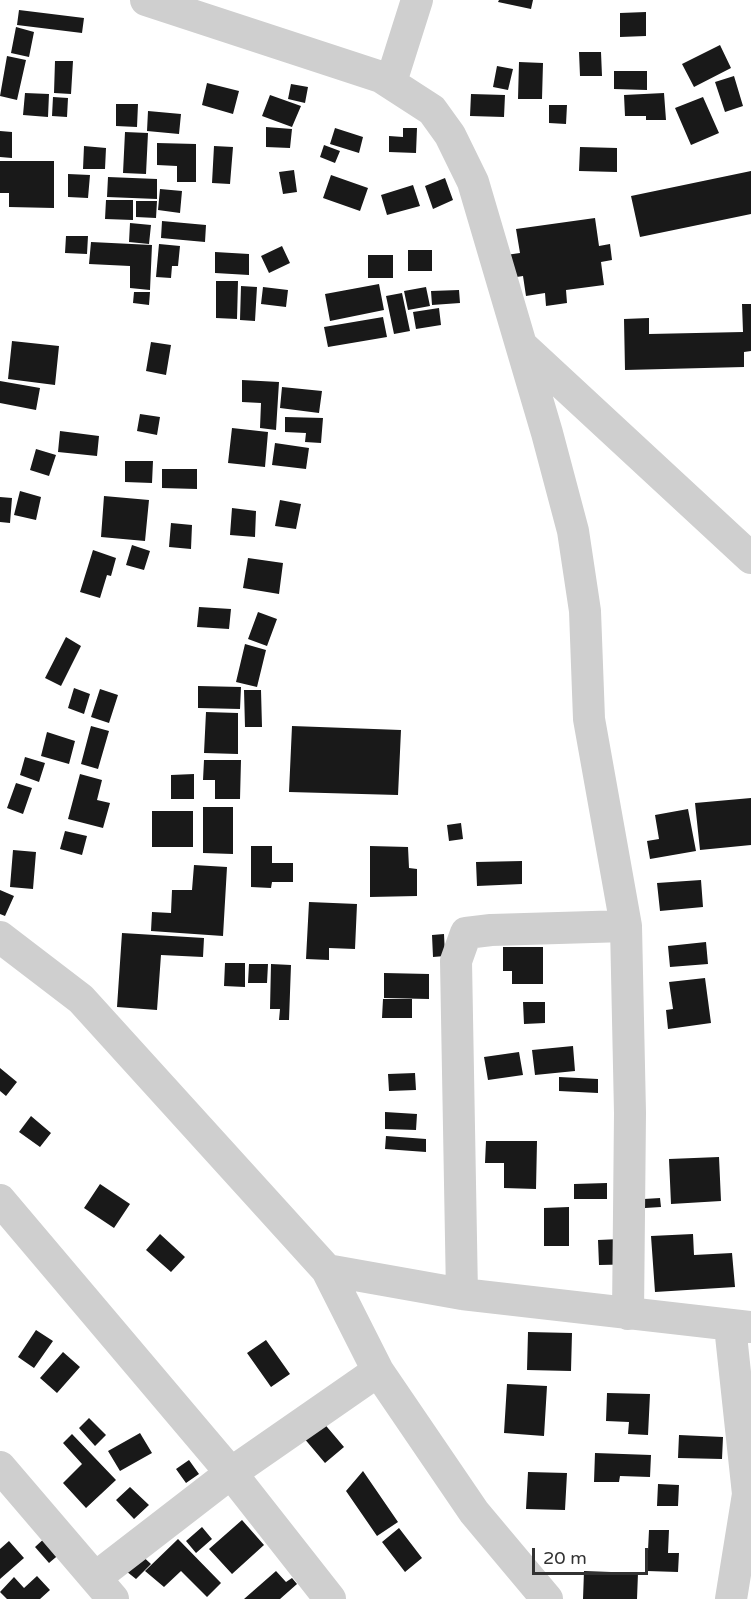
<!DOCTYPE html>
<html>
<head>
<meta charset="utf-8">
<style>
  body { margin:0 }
  #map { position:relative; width:751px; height:1599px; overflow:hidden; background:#fff; font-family:"Varela Round",sans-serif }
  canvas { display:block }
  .scale { position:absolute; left:532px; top:1548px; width:116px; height:27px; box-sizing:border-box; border:3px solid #323232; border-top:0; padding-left:8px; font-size:18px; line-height:21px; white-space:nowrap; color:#323232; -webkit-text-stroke:4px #fff; paint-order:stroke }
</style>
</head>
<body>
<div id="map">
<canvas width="751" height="1599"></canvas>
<div class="scale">20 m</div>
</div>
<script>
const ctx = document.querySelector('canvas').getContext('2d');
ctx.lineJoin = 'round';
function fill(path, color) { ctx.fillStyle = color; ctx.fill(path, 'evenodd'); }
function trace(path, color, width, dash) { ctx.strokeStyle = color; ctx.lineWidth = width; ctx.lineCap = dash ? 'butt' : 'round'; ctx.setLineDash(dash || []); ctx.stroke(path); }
const building = new Path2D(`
  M499,0H533L531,9L498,2Z
  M19,10L84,18L82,33L17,25Z
  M646,12V36L620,37V13Z
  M16,27L34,32L29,57L11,53Z
  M720,45L731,68L694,87L682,64Z
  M579,52H601L602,76H580Z
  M7,56L26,60L17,100L0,96Z
  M55,61H73L71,94L54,93Z
  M519,62L543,63L542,99H518Z
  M497,66L513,69L508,90L493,87Z
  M614,71H647V90L614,89Z
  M734,76L743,106L725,112L715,82Z
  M207,83L239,91L233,114L202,105Z
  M291,84L308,87L305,103L288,99Z
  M25,93L49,94L48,117L23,115Z
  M664,93L666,120H646V116H625L624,95Z
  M471,94L505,95L504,117L470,116Z
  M270,95L301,106L292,127L262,116Z
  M53,97L68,98L67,117L52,116Z
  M703,97L719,133L691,145L675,108Z
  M116,104H138L137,127L116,126Z
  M549,105H567L566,124L549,123Z
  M148,111L181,114L179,134L147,131Z
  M266,127L292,129L290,148L266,147Z
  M335,128L363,137L359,153L330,144Z
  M403,128H417L416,153L389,152V136L403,137Z
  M0,131L12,132V158L0,157Z
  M125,132L148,133L146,174L123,173Z
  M157,143L196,144V182H177V166L157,165Z
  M324,145L340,151L335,163L320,157Z
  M84,146L106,148L105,169H83Z
  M214,146L233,147L230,184L212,183Z
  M580,147L617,148V172L579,171Z
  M0,161H54V208L9,207V193H0Z
  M294,170L297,192L283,194L279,172Z
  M751,171V214L640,237L631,196Z
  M68,174L90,175L88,198L68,197Z
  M331,175L368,188L360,211L323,198Z
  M108,177L157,179V199L107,197Z
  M445,178L453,200L433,209L425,186Z
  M413,185L420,206L387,215L381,195Z
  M160,189L182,191L180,213L158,210Z
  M106,200H133V220L105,219Z
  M136,201H157L156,218L136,217Z
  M595,218L599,246L610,244L612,260L601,262L604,285L566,290L567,303L546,306L545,293L526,296L523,276L510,278L506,255L520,253L516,229Z
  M162,221L206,225L205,242L161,238Z
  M130,223L151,225L149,244L129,242Z
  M66,236H88L87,254L65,253Z
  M91,242L152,245L150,290L130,288V266L89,264Z
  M159,244L180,246L178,266H172L171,278L156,277Z
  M282,246L290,263L269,273L261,256Z
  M408,250H432V271H408Z
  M215,252L249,254V275L215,273Z
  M368,255H393V278H368Z
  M216,281H238L237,319L216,318Z
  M379,284L384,310L330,321L325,294Z
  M241,286L257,287L255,321L240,320Z
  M263,287L288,290L286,307L261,304Z
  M426,287L430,306L408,310L404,291Z
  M459,290L460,303L432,305L431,291Z
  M134,292H150L149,305L133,303Z
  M402,293L410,331L394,334L386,296Z
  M742,304H751V351L744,352V367L625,370L624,319L649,318V334L743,332Z
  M439,308L441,325L416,329L413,312Z
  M383,317L387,337L328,347L324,327Z
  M12,341L59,346L55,385L8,379Z
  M151,342L171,345L166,375L146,371Z
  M242,380L279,382L276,430L260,428L261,403L242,402Z
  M0,381L40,388L36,410L0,403Z
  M282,387L322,391L319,413L280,408Z
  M140,414L160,417L157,435L137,431Z
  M285,417L323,418L321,443L305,442L306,433L285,432Z
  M232,428L268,432L265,467L228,463Z
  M60,431L99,436L97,456L58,452Z
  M275,443L309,448L306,469L272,465Z
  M36,449L56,455L49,476L30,470Z
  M125,461H153L152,483L125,482Z
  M162,469H197V489L162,488Z
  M20,491L41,497L36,520L14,515Z
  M104,496L149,500L145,541L101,537Z
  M0,497L12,498L10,523L0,522Z
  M280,500L301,504L296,529L275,526Z
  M232,508L256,511L255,537L230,535Z
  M171,523L192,525L191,549L169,547Z
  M132,545L150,551L144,570L126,565Z
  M93,550L116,558L111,576L107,575L100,598L80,592Z
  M248,558L283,563L279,594L243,588Z
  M199,607L231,609L229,629L197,627Z
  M258,612L277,619L267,646L248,639Z
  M66,637L81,646L61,686L45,678Z
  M245,644L266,650L257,687L236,682Z
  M198,686L241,687L240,709L198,708Z
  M74,688L90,694L84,714L68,708Z
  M100,689L118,695L109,723L91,717Z
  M244,690H261L262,727H245Z
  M206,712L238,713V754L204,753Z
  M91,726L109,731L98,769L81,764Z
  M292,726L401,730L398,795L289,792Z
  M47,732L75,741L69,764L41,756Z
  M25,757L45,763L39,782L20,775Z
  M204,760H241L240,799H215V780H203Z
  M80,774L102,780L97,800L110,803L103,828L68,819Z
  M194,774V799H171V775Z
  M16,783L32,788L23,814L7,808Z
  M751,798V845L700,850L695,803Z
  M203,807H233V854L203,853Z
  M688,809L696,851L650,859L647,841L659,839L655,815Z
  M152,811H193V847H152Z
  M461,823L463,839L449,841L447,825Z
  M65,831L87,836L82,855L60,849Z
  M251,846H272V863H293V882H272L271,888L251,887Z
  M370,846L408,847L409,868L417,869V896L370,897Z
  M13,850L36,852L33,889L10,887Z
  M522,861V884L477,886L476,862Z
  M194,865L227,867L223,936L151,931L152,912L171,913L172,890H192Z
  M701,880L703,907L660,911L657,883Z
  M0,890L14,896L5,916L0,914Z
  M309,902L357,904L355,949L329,948V960L306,959Z
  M122,933L204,938L203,957L161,955L157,1010L117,1007Z
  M444,934L445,956L433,957L432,935Z
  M706,942L708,964L670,967L668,946Z
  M503,947H543V984H512V971H503Z
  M225,963H245V987L224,986Z
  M249,964H268L267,983H248Z
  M271,964L291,965L289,1020H279L280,1009H270Z
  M384,973L429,974V999L384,998Z
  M705,978L711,1023L668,1029L666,1010L673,1009L669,982Z
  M383,999H412V1018H382Z
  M523,1002H545V1023L524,1024Z
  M573,1046L575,1071L535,1075L532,1050Z
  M519,1052L523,1075L488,1080L484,1057Z
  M0,1068L17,1082L6,1096L0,1091Z
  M415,1073L416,1090L389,1091L388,1074Z
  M559,1077L598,1079V1093L559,1091Z
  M385,1112L417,1114L416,1130L385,1129Z
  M31,1116L51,1133L40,1147L19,1132Z
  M386,1136L426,1139V1152L385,1149Z
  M486,1141H537L536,1189L504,1188V1163H485Z
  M719,1157L721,1201L671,1204L669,1159Z
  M607,1183V1199H574V1184Z
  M100,1184L130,1204L114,1228L84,1208Z
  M660,1198L661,1207L645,1208L644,1199Z
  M569,1207V1246H544V1208Z
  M160,1234L185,1257L171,1272L146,1250Z
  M693,1234L694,1255L732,1253L735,1287L655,1292L651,1236Z
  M642,1238L643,1264L599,1265L598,1240Z
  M36,1330L53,1341L34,1368L18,1357Z
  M528,1332L572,1333L571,1371L527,1370Z
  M266,1340L290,1374L271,1387L247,1353Z
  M63,1352L80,1367L57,1393L40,1378Z
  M507,1384L547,1386L544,1436L504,1433Z
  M607,1393L650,1394L648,1435L628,1434L629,1422L606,1421Z
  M89,1418L106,1435L95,1446L79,1428Z
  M322,1421L344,1447L325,1463L303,1437Z
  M140,1433L152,1453L120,1471L108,1451Z
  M72,1434L116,1480L86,1508L63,1483L82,1464L63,1443Z
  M679,1435L723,1437L722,1459L678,1458Z
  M595,1453L651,1455L650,1477L620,1476L619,1482H594Z
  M189,1460L199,1474L186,1483L176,1469Z
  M363,1471L398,1522L377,1536L346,1491Z
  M528,1472L567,1473L565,1510L526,1509Z
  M658,1484L679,1485L678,1506H657Z
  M130,1487L149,1505L134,1519L116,1500Z
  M242,1520L264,1545L232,1574L209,1549Z
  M202,1527L212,1539L196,1553L186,1541Z
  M399,1528L422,1558L405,1572L382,1542Z
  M649,1530H669L668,1553H679L678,1572L647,1571Z
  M47,1536L62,1552L49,1563L35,1547Z
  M178,1539L221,1583L207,1597L181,1571L164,1587L145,1571Z
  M9,1541L24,1558L0,1579V1549Z
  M138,1552L151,1564L136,1579L121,1567Z
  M276,1571L286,1582L292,1578L297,1584L280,1599H244Z
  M584,1571L638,1573L637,1599H583Z
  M37,1576L50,1590L40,1599H7L0,1592L14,1577L24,1588Z`);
const minor = new Path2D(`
  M146,0L381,77L432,110L450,135L473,182L547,433L573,531L585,611L589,719L626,926L630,1113L628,1314
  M391,82L417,0
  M522,346L751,558
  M0,937L81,999L327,1270L378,1371L474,1512L547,1599
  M0,1200L231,1473L330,1599
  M327,1270L462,1294L751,1327
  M462,1294L456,961L466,933L491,930L626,926
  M730,1326L748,1494L731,1599
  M0,1467L113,1599
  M95,1578L231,1473L378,1371`);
fill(building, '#191919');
trace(minor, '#cfcfcf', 32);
</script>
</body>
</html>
